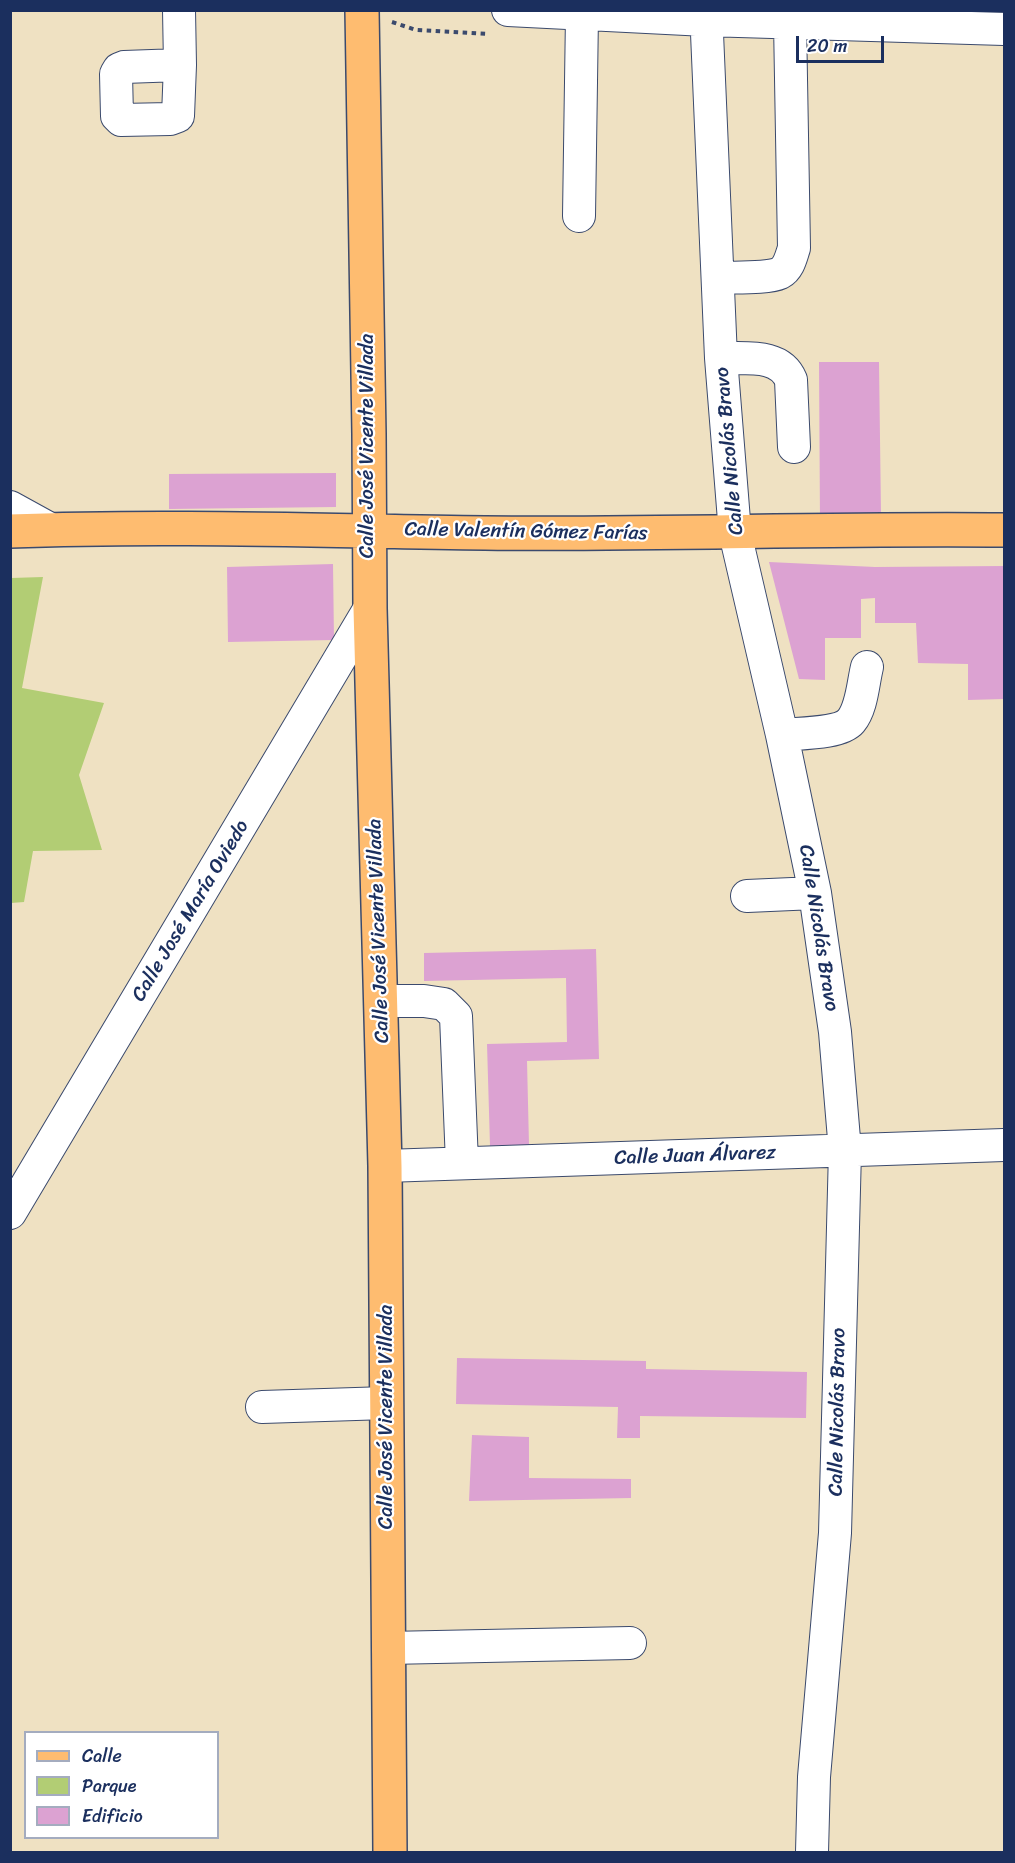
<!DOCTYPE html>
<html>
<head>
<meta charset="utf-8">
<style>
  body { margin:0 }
  #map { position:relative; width:1015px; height:1863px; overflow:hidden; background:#efe1c2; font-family:Sriracha,sans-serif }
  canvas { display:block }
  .frame { position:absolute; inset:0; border:12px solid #1b2f5e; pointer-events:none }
  .legend { position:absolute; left:24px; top:1731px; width:195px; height:108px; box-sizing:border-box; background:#fff; border:2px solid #a4acbf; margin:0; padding:8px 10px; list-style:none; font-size:18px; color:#1b2f5e }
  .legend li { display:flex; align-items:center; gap:12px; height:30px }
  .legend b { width:30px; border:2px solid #a4acbf }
  .scale { position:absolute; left:796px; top:36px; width:88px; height:27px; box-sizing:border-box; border:3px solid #1b2f5e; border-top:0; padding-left:8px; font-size:18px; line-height:21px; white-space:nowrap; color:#1b2f5e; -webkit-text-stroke:4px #fff; paint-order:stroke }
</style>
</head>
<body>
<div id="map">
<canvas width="1015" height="1863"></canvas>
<div class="frame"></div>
<ul class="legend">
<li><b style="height:8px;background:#febc70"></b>Calle</li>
<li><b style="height:16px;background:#b2cd74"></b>Parque</li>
<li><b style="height:16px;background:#dca2d2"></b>Edificio</li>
</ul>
<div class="scale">20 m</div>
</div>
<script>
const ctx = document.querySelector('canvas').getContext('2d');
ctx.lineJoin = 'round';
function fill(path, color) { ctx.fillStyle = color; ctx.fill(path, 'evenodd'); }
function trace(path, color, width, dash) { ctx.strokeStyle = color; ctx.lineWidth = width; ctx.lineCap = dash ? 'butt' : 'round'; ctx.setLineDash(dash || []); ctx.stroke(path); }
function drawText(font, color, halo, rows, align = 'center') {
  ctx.font = font + ' Sriracha,sans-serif'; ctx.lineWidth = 4.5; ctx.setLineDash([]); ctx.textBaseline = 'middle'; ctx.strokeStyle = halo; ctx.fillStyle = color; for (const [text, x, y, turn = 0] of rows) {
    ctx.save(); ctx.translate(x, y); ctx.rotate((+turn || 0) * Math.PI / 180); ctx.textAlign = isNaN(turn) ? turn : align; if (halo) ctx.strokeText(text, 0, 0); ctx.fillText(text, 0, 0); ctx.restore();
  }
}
const green = new Path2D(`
  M43,577L22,688L104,703L79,775L102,850L33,851L24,902L11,903V578Z`);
const building = new Path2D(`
  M819,362H879L881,515L820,523Z
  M336,473V507L169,509V474Z
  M769,562L875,567L1004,566V699L968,700V664L918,663L916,623H875V598L861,599V638H825V680L799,679Z
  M333,564L334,640L228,642L227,567Z
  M596,949L599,1059L527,1061L529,1145L490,1146L487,1044L567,1042L566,978L424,981V953Z
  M457,1358L646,1361V1369L807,1372L806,1418L640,1416V1438H617L618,1407L456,1404Z
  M472,1435L529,1437V1478L631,1479V1498L469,1501Z`);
const path = new Path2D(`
  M392,22L416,30L488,34`);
const minor = new Path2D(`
  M179,10L180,65L178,116L170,119L121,120L117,116L116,74L119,69L124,67L180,65
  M508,10L706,20L1004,29
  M706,10L721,358L735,533L782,735L815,893L835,1032L845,1151L835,1533L814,1777L812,1852
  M579,216L582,15
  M718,278C733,277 767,279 780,273C789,268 791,257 794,248L790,22
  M721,358C746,359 780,353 791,380L794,447
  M10,507L50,529
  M782,735C798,733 840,734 851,721C862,708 863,683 867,667
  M747,896L815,893
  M381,1001H424L444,1004L456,1016L462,1163
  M385,1166L1004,1145
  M10,1213L370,608
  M262,1407L387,1403
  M388,1648L630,1643`);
const major = new Path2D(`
  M362,10L369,434L370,608L385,1166L390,1852
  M10,531C168,525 327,531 485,533C658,535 831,528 1004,530`);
const streetNames = [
  ["Calle José Vicente Villada",368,446,-90],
  ["Calle Nicolás Bravo",730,451,-95],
  ["Calle Valentín Gómez Farías",526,532,1],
  ["Calle José María Oviedo",191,911,-59],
  ["Calle Nicolás Bravo",818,928,81],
  ["Calle José Vicente Villada",379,931,-92],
  ["Calle Juan Álvarez",695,1156,-2],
  ["Calle Nicolás Bravo",838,1412,-89],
  ["Calle José Vicente Villada",387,1417,-90]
];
fill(green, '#b2cd74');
fill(building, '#dca2d2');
trace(minor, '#3b4a6d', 34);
trace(major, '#3b4a6d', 36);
trace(path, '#3b4a6d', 4, [4.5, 4.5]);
trace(minor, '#fff', 32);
trace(major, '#febc70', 33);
drawText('20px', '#1b2f5e', '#fff', streetNames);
</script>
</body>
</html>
